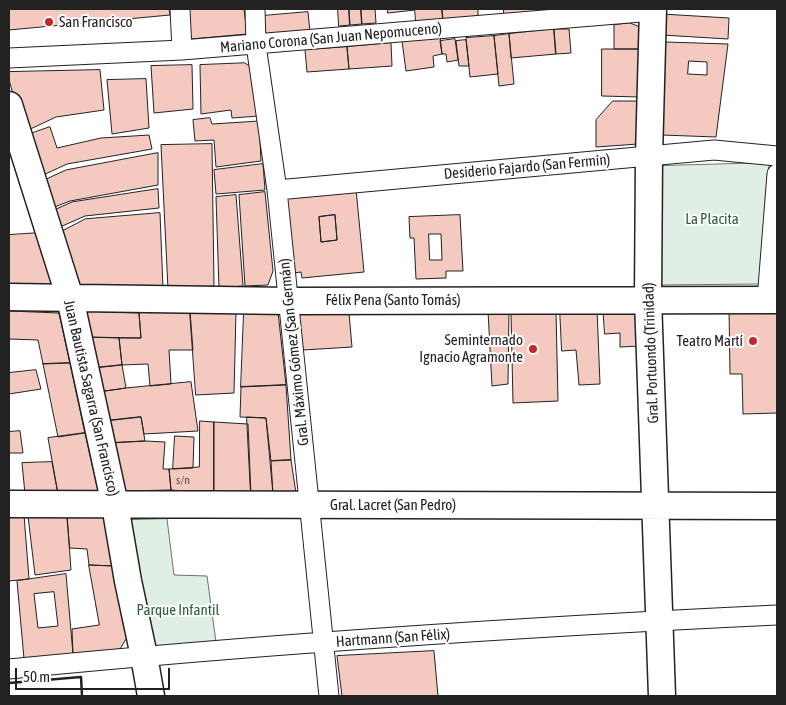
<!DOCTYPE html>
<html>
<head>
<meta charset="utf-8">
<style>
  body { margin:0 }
  #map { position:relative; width:786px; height:705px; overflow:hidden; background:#fff; font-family:"Asap Condensed",sans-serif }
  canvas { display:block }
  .frame { position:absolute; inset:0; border:10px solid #222; pointer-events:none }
  .scale { position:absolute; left:15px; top:668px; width:155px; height:22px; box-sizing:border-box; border:2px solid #222; border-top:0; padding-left:6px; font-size:15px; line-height:18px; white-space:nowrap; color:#222; -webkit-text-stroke:4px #fff; paint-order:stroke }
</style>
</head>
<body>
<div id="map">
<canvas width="786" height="705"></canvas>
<div class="frame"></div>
<div class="scale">50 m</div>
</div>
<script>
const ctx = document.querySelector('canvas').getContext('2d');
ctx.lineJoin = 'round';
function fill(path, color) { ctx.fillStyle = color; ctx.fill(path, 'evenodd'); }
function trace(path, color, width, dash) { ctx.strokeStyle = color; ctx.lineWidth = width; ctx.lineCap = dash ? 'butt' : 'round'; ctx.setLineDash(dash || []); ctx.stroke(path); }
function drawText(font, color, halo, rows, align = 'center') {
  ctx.font = font + ' "Asap Condensed",sans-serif'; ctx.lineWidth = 4; ctx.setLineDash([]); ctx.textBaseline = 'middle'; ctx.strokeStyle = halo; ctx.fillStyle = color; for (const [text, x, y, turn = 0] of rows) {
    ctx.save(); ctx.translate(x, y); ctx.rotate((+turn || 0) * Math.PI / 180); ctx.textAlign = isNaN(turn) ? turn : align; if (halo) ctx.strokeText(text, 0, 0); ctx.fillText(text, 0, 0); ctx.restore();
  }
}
const green = new Path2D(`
  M769,163L759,284L659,285L660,166Z
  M167,519L174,575L207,576L216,642L150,647L129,520Z`);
const building = new Path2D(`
  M9,9H169L170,15L9,30Z
  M189,9H244L247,34L191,39Z
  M338,9H349L350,25L339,26Z
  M349,9H361L362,24L350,25Z
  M361,9H375L376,23L362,24Z
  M388,9H415V10L388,13Z
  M415,9H442L443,19L416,22Z
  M442,9H478V16L443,19Z
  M504,9H549L550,11L504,16Z
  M308,12L310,32L264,36L262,16Z
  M662,14L729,18L728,39L662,35Z
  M630,23L640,27L639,49H614V25Z
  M554,29L556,54L511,58L509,34Z
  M554,29H569L571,53L556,54Z
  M509,34L514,84L499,86L494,36Z
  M440,36L442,54L433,56L434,67L406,71L402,41Z
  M494,36L498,74L470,77L466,38Z
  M455,39L458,60L447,62L446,54H442L440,41Z
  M466,40L469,66H459L456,41Z
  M666,42L728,44L716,137L662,135ZM689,61L707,62V75L688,74Z
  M391,43L392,66L349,69L347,47Z
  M347,47L349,69L307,72L305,50Z
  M602,49H639V97L602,96Z
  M245,63L255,70L259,116L232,118L231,110L201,114L200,65Z
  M192,65L193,109L154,113L151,66Z
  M100,70L104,110L56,117L24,132L9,80V72Z
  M146,79L149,128L112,134L107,80Z
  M613,101H640L638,144L596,147V120Z
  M210,118L212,124L259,121L261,161L216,167L214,140L195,141L193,120Z
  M50,127L57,148L101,138L149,135L152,149L67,164L41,176L27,135Z
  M212,144L214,286L168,289L161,145Z
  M158,153V185L70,201L52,208L42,181L66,170Z
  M263,164L265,190L216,194L214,170Z
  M158,189L159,208L85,216L60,227L54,210L72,202Z
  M356,189L364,272L302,278L301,272L293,273L286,195ZM335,215L337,240L321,242L319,217Z
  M265,192L273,271L268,285L245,286L239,195Z
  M236,195L243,286L219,288L216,197Z
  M160,213L163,288L86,291L76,283L62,231L85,219Z
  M335,215L337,240L321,242L319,217Z
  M460,215L463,271H446V278L416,279L414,238H410L409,217ZM429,234H441L442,260H430Z
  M39,233L53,286H9V235Z
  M777,306V413L743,414L742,374H730L729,307Z
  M603,307L640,308L641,346L620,347V333L605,334Z
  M560,309H597L600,384L579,385L576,350L562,351Z
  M509,310L508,384L492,386L488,311Z
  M9,311L59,313L70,363L43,364L38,340L9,339Z
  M87,311L139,313L141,338L85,337L83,318Z
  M190,311H236L234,393L196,395Z
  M190,311L193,350H169L171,384L150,386L148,364L122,365L119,338H141L139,313Z
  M556,311L558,401L513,403L511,312Z
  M244,312H278L286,385L241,387Z
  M349,313L352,347L303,350L299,314Z
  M85,337L119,338L122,365L94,368Z
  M70,363L85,433L58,437L43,364Z
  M122,365L126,388L98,392L94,368Z
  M36,370L41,389L9,394V373Z
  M191,382L198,431L144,434L141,417L105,421L98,392L126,388Z
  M286,385L291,460L271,461L266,418L240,417L241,387Z
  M141,417L145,441L111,443L105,421Z
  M247,417L266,418L273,494L251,495Z
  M200,421L214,422V493L171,490L169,469L199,467Z
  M214,422L248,424L251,495L214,493Z
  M20,431L23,453H9V432Z
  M85,433L99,495L58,494L48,438Z
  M175,436L194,437L193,468L173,469Z
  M145,441L165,442L163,469H169L171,490L125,491L111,443Z
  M291,460L296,493L273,494L271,461Z
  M52,462L58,494H25L22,463Z
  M67,514L106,515L115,566L89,565L87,549L70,548Z
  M67,514L71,570L35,575L28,516Z
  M9,515H24L29,579L9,581Z
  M89,565L115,566L128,636L120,649L73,654L72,629L99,625Z
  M66,574L73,654L24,659L17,581Z
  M54,592L58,626L38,628L34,594Z
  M434,651L438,696H342L337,656Z`);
const street = new Path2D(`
  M180,9L182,50
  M255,9L256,45L277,190L329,696
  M9,58L182,50L653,11
  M277,190L714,150L777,156
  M767,300L777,174
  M9,669C264,644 521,627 777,615`);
const secondary = new Path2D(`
  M653,9L649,156L648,299L662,696
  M9,105L70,298L115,505L128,581L144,656L151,696
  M9,297L289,301L777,300
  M9,504L777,506`);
const wall = new Path2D(`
  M9,683L81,677L82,696`);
const markers = [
  [49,22,5,"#c62828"],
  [753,341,5,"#c62828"],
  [533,349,5,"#c62828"]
];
const numberNames = [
  ["s/n",183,480]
];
const poiNames = [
  ["San Francisco",59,22,"left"],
  ["Seminternado",523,340],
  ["Ignacio Agramonte",523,357],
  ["Teatro Martí",743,341]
];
const streetNames = [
  ["Mariano Corona (San Juan Nepomuceno)",331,38,-5],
  ["Desiderio Fajardo (San Fermín)",527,167,-5],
  ["Félix Pena (Santo Tomás)",393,300],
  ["Gral. Máximo Gómez (San Germán)",294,352,-96],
  ["Gral. Portuondo (Trinidad)",651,353,-92],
  ["Juan Bautista Sagarra (San Francisco)",91,398,77],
  ["Gral. Lacret (San Pedro)",393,505],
  ["Hartmann (San Félix)",393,638,-4]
];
const parkNames = [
  ["La Placita",712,219],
  ["Parque Infantil",178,610]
];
fill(green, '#e0efe3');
trace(green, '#6f6f6f', 1);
fill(building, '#f3c9c0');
trace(building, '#222', 1);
trace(street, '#222', 21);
trace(secondary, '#222', 29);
trace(street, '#fff', 19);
trace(secondary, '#fff', 26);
trace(wall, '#222', 2.5);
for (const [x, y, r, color] of markers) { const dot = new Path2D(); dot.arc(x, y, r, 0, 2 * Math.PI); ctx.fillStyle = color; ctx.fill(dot); trace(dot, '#fff', 2); }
drawText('12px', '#564c4a', null, numberNames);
drawText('15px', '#222', '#fff', poiNames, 'right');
drawText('15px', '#222', '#fff', streetNames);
drawText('15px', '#2f5e38', '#fff', parkNames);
</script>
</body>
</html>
